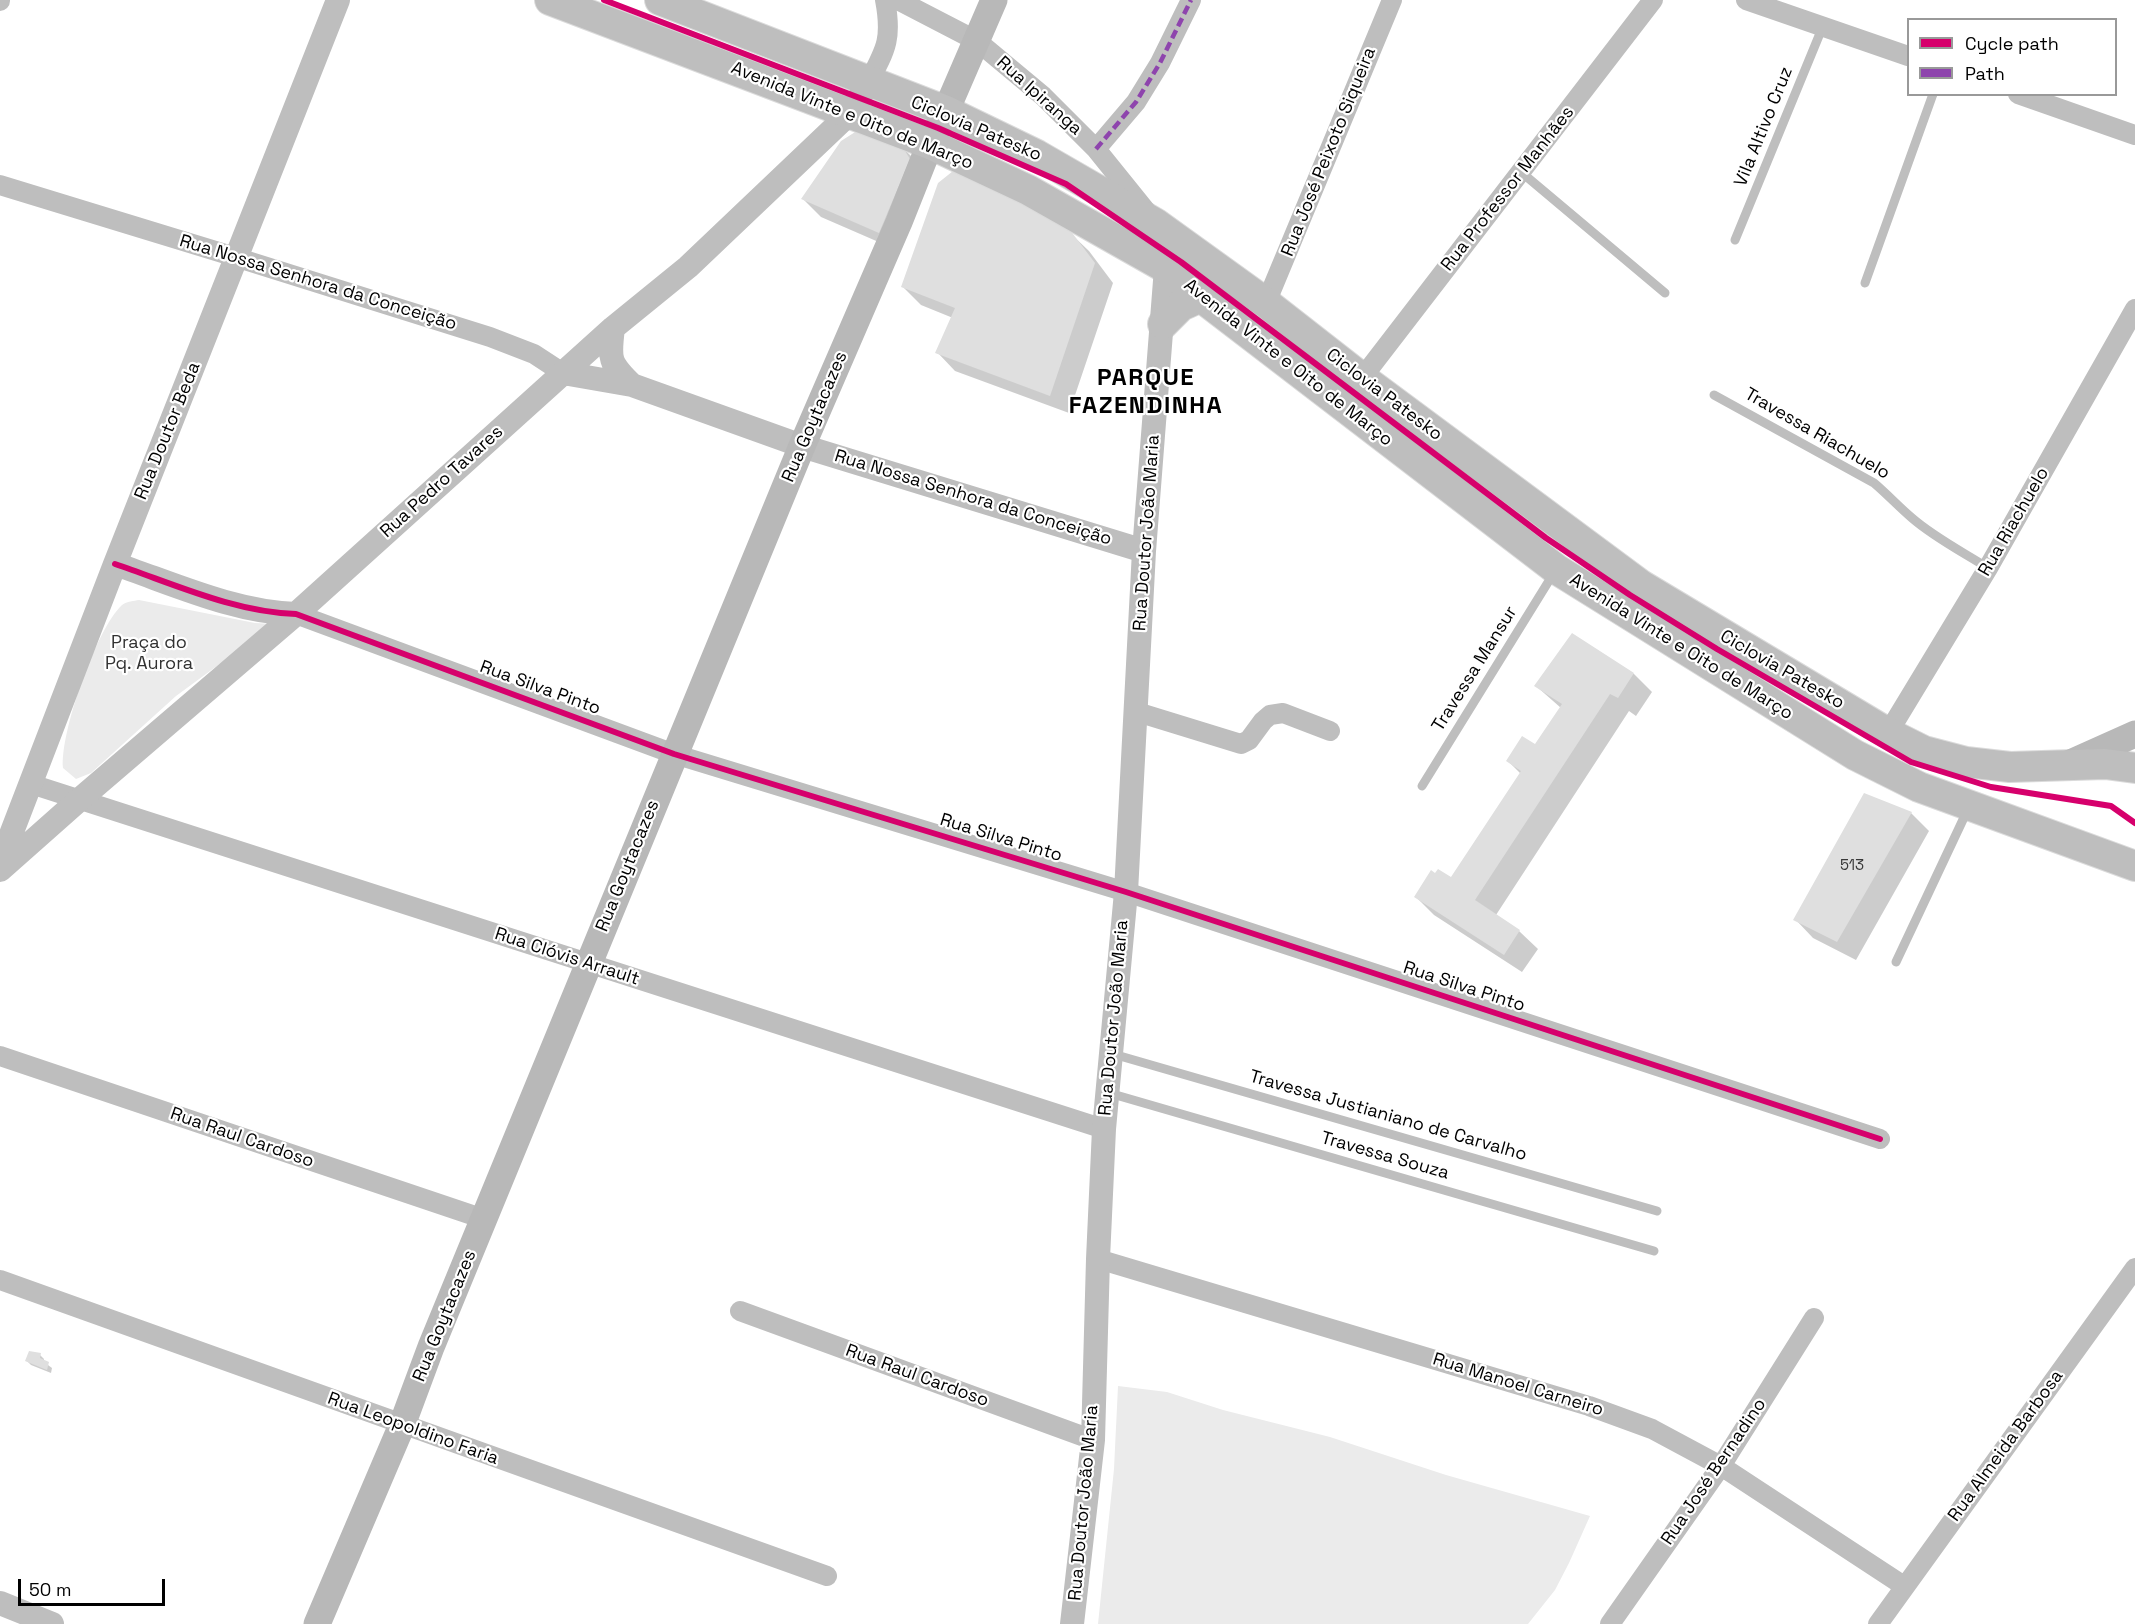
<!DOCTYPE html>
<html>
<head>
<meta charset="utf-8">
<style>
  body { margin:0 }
  #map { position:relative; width:2135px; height:1624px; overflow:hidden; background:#fff; font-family:"Space Grotesk",sans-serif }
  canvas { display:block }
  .legend { position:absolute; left:1907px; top:18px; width:210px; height:78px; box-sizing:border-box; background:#fff; border:2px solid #999; margin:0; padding:8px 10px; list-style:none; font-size:18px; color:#000 }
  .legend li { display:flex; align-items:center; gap:12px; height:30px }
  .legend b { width:30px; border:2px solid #999 }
  .scale { position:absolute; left:18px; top:1579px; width:147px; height:27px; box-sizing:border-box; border:3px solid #000; border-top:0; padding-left:8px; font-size:18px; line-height:21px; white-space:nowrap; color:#000; -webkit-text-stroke:4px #fff; paint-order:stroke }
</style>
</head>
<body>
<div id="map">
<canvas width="2135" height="1624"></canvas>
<ul class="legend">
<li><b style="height:8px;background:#d6006c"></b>Cycle path</li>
<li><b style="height:8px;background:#8e44ad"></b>Path</li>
</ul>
<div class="scale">50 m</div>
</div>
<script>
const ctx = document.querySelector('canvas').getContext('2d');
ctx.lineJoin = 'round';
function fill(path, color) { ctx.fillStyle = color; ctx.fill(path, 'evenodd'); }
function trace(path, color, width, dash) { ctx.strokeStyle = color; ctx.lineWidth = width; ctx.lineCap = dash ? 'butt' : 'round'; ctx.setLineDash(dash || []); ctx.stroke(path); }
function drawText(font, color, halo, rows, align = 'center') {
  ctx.font = font + ' "Space Grotesk",sans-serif'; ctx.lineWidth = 4.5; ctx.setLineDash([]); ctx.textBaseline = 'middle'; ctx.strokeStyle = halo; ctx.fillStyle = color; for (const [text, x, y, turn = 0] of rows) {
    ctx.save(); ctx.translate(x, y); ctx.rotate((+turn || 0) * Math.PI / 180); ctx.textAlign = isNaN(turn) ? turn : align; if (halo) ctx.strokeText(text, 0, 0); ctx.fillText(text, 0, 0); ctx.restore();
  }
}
const green = new Path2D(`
  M139,600L255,623L274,624L176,696L91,773L76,779L63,768C60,733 96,629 122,605C127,601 134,601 139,600Z
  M1118,1386L1167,1392L1223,1410L1330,1437L1446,1475L1590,1516L1569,1563L1555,1590L1528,1624H1098L1114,1469Z`);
const shadow = new Path2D(`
  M899,144L918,163L897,250L821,217L803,199Z
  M1069,232L1089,251L1113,283L1069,413L955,371L937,352L953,318L921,305L903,287Z
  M1573,635L1634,674L1652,692L1636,716L1629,711L1496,915L1519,931L1538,949L1522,972L1434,915L1416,897L1452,879L1521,774L1508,761L1536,746L1561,708L1536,686Z
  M1911,813L1929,831L1856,960L1813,938L1795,919Z
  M40,1355L44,1359V1362L52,1368L51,1373L31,1365L27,1361Z`);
const building = new Path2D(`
  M863,127L900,143L910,159L879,233L801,199L841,141Z
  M964,167L1070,230L1095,263L1050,396L935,353L955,308L901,287L938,183L953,171Z
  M1572,633L1634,673L1618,698L1610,694L1475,900L1520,930L1504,955L1414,897L1431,870L1435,873L1438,869L1451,877L1521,771L1506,761L1522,736L1535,744L1562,704L1534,686Z
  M1864,793L1912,812L1837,942L1793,920Z
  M29,1351L41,1353L40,1358L49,1362L47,1370L25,1361Z`);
const service = new Path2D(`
  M1521,172L1665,293
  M1735,240L1823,26
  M1865,283L1933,94
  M1714,395L1874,483C1887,494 1899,507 1912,518C1935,538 1963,552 1988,568
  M1422,786L1555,571
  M1896,962L1968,809
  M1113,1054L1657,1211
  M1109,1093L1654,1251`);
const minor = new Path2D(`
  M898,0L977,41L1043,96L1096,149L1146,211
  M1746,0L1908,56
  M0,1V0
  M869,81C887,48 892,37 885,0
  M2018,94L2135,135
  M1096,149L1136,102L1160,63L1191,0
  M0,185L219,252L490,337L534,354L563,373
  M1266,303L1392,0
  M1362,378L1653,0
  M296,614L674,754L1126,892L1880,1139
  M1137,712L1241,744L1249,740L1263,721L1270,715L1283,713L1330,731
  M1888,733L1988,568L2135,309
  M31,784L1104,1129
  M0,1056L484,1219
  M1098,1259L1589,1406L1652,1429L1721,1466L1904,1586
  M0,1280L827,1576
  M740,1311L1093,1440
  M1610,1624L1721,1466L1814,1318
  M1878,1624L2135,1268`);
const tertiary = new Path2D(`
  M613,328C609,359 609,363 632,385
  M563,373L632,385L802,446L1144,551
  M115,564C174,584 234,612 296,614
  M0,863L115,564L338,0
  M0,870L79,800L296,614L613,328L688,267L851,112L869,81
  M0,1603L52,1624
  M1072,1624L1093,1440L1098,1259L1104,1129L1126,892L1144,551L1166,268`);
const secondary = new Path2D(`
  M2068,764L2135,734
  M317,1624L402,1425L431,1347L802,446L899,222L930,144L946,111L994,0`);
const primary = new Path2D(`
  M550,0L930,144L1028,190L1166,268L1201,297L1556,569L1855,755L1919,787L2135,866
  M660,0L946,111L1037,155L1155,223L1266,303L1362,378L1641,585L1888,733L1924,751L1966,762L2010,767L2105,764L2135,768
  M1163,324L1181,306L1201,297`);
const quiet = new Path2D(`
  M1096,149L1136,102L1160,63L1191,0`);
const cycleway = new Path2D(`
  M604,0L938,128L1066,184L1181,262L1546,538L1630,595L1717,649L1911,762L1991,787L2111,806L2135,823
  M115,564C174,584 234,612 296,614L674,754L1126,892L1880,1139`);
const numberNames = [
  ["513",1852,866]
];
const streetNames = [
  ["Rua Ipiranga",1039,96,42],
  ["Avenida Vinte e Oito de Março",852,116,22],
  ["Vila Altivo Cruz",1764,127,-68],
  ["Ciclovia Patesko",976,129,23],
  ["Rua José Peixoto Siqueira",1329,152,-68],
  ["Rua Professor Manhães",1508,189,-52],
  ["Rua Nossa Senhora da Conceição",318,283,17],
  ["Avenida Vinte e Oito de Março",1288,363,38],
  ["Ciclovia Patesko",1384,395,37],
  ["Rua Goytacazes",815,417,-67],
  ["Rua Doutor Beda",168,431,-68],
  ["Travessa Riachuelo",1817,434,30],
  ["Rua Pedro Tavares",442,482,-42],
  ["Rua Nossa Senhora da Conceição",973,498,17],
  ["Rua Riachuelo",2014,522,-60],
  ["Rua Doutor João Maria",1147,533,-86],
  ["Avenida Vinte e Oito de Março",1681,647,32],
  ["Travessa Mansur",1475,669,-58],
  ["Ciclovia Patesko",1782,670,30],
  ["Rua Silva Pinto",540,688,20],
  ["Rua Silva Pinto",1001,838,17],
  ["Rua Goytacazes",628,866,-68],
  ["Rua Clóvis Arrault",567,957,18],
  ["Rua Silva Pinto",1464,987,18],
  ["Rua Doutor João Maria",1114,1018,-85],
  ["Travessa Justianiano de Carvalho",1388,1116,16],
  ["Rua Raul Cardoso",242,1138,19],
  ["Travessa Souza",1385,1156,16],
  ["Rua Goytacazes",445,1316,-68],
  ["Rua Raul Cardoso",917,1376,20],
  ["Rua Manoel Carneiro",1518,1385,17],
  ["Rua Leopoldino Faria",413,1429,20],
  ["Rua Almeida Barbosa",2006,1446,-54],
  ["Rua José Bernadino",1714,1472,-56],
  ["Rua Doutor João Maria",1084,1503,-85]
];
const parkNames = [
  ["Praça do",149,643],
  ["Pq. Aurora",149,664]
];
const districtNames = [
  ["PARQUE",1146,378],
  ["FAZENDINHA",1146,406]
];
fill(green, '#ebebeb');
fill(shadow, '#0003');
fill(building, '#dfdfdf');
trace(primary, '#dbdbdb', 32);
trace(service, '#bebebe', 9);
trace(minor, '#bebebe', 20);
trace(tertiary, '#bebebe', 24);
trace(secondary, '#b8b8b8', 27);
trace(primary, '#bebebe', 30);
trace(quiet, '#8e44ad', 4.5, [9, 4.5]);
trace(cycleway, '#d6006c', 6);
drawText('15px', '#383838', null, numberNames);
drawText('18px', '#000', '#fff', streetNames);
drawText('18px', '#323232', '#fff', parkNames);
ctx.letterSpacing = '1.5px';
drawText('bold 24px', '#000', '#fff', districtNames);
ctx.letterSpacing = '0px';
</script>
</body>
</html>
